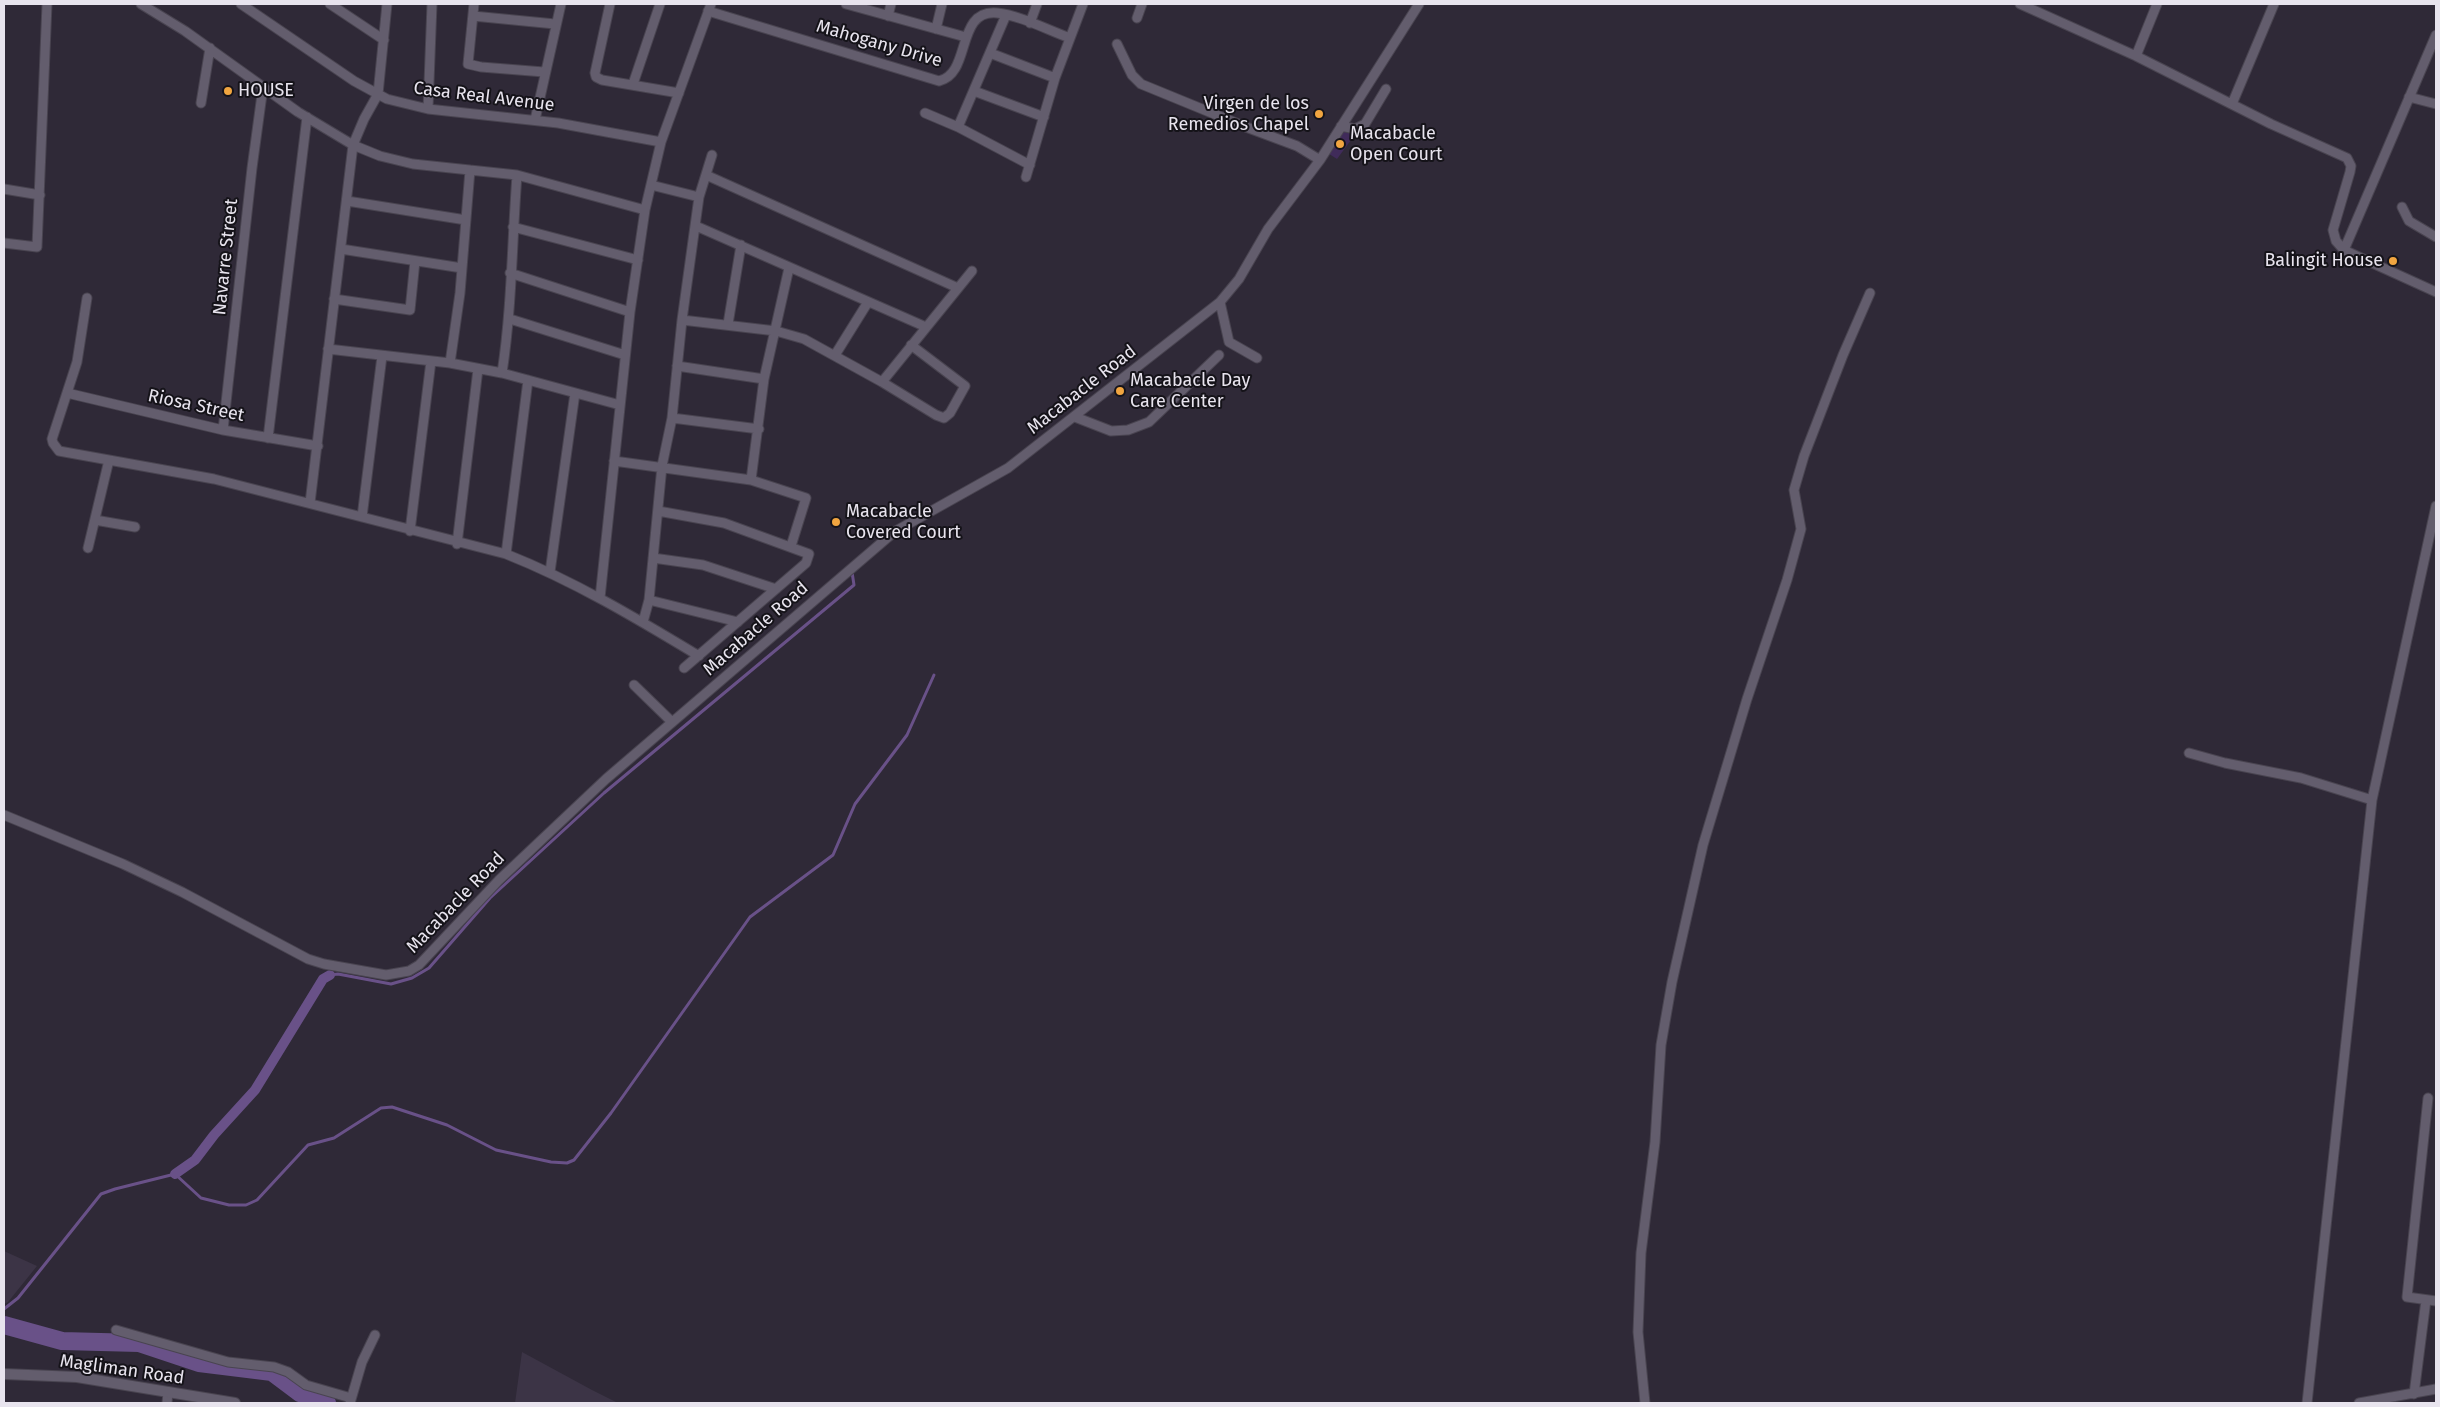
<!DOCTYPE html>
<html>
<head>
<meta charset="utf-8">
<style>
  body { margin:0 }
  #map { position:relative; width:2440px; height:1407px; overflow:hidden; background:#2f2937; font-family:"Fira Sans",sans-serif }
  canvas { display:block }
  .frame { position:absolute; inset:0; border:5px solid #e8e4ee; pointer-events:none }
</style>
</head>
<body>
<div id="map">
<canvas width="2440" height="1407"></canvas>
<div class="frame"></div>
</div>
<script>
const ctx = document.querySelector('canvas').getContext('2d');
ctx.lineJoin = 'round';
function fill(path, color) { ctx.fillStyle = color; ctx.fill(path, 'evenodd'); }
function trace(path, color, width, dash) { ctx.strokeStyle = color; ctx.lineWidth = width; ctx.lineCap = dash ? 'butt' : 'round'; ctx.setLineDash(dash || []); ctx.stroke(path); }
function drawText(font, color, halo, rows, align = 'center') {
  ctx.font = font + ' "Fira Sans",sans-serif'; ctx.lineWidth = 4; ctx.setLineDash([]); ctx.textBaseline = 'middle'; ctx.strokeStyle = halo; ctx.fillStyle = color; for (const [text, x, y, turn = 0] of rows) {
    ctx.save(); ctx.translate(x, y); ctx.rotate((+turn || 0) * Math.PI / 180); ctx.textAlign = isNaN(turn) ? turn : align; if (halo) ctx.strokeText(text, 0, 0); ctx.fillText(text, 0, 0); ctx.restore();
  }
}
const built = new Path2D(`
  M4,1251L37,1266L8,1302L4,1304Z
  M522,1352L592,1390L618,1403H515Z`);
const green = new Path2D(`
  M1343,129L1354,136L1337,159L1326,152Z`);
const stream = new Path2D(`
  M330,975L338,974L391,984L412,978L429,968L490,898L604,793L854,585L852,572
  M230,1116L255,1090
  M4,1309L18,1298L101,1194L115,1189L175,1174L201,1198L229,1205H246L257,1200L308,1145L334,1138L381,1108L392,1107L447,1125L496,1150L551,1162L567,1163L574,1160L611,1113L750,917L833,855L855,804L907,735L934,675`);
const canal = new Path2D(`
  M175,1174L195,1160L214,1135L255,1090L323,979L330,975`);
const river = new Path2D(`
  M4,1325L62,1341L139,1343L199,1363L272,1372L300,1393L327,1403`);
const minor = new Path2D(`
  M141,4L185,31L298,112L353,145L380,156L413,164L517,175L645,210
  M241,4L354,81L387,99L428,109L558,123L661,142
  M330,4L384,40
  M474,4L468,64L481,67L544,72
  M610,4L595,73L596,77L602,80L679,93
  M846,4L962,36
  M2020,4L2136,56L2271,124L2347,158L2351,166L2350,172L2333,230L2336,241L2344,250L2359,257L2436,292
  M708,11L939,81C972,74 955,9 997,13C1019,15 1048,30 1070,38
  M473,16L555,24
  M888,16L891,4
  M1137,18L1142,4
  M1030,23L1037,4
  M936,29L942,4
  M1117,44L1132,75L1141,84L1246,127L1297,146L1320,160
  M990,53L1055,78
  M2136,56L2157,4
  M633,84L660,4
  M974,91L1044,117
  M2409,97L2436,104
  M201,103L210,48
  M2232,104L2274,4
  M428,109L432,4
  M925,113L958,127L1030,165
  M535,120L561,4
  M1341,126L1355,129L1365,124L1386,89
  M958,127L1006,15
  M706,175L958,288
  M1026,177L1055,78L1083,4
  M4,189L40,195
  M699,197L712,155
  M347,201L466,220
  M2402,207L2409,221L2436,237
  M696,226L926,327
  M513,227L638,260
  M4,243L37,247L47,4
  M341,249L462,268
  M2344,250L2436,35
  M510,273L630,312
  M87,298L77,362L52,439L53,443L59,451L214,479L506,554C574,581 636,618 699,656
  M334,299L410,310L415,261
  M1220,302L1229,342L1257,358
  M510,319L625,355
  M682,320L776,331L804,339L882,382L936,415L944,418L950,413L965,386L911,345
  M728,324L741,245
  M328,349L450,363L502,373L620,405
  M835,355L868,302
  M450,363L460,293L470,170
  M677,366L764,379
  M502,373C512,307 512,241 517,175
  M882,382L972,271
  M67,393L223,430L318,446
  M1075,417L1111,431L1128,430L1149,422L1219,355
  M672,418L759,429
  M223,430L252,168L263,87
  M268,438L307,117
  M614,461L751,480L806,498L791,546
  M751,480L764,379L789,268
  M310,503L353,145L364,119L378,94L387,4
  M658,511L724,523L809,554L806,563L684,668
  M362,517L382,356
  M95,520L135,527
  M410,531L431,361
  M457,544L478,369
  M88,548L109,460
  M506,554L528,380
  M653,558L703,565L776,589
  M550,572L575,393
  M600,598L630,312L645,210L661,142L711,4
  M649,600L738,622
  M643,622L649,600L662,466L672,418L682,320L699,197L651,185
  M634,685L672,722
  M2189,753L2225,763L2301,778L2372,800
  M4,815L123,864L182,892L308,959L324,964L386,975L409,971L419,965L499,880L606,779L894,532L1008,468L1220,302L1239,279L1268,229L1320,160L1419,4
  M2428,1098L2407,1297L2436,1301
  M116,1330L228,1362L274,1367L288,1372L306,1385L351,1398
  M2414,1394L2426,1300
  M167,1403L168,1392
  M350,1403L362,1362L375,1335
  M1645,1403L1638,1332L1641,1253L1655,1142L1661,1045L1672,982L1703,845L1747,699L1787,580L1801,529L1794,490L1804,456L1843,355L1870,293
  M2307,1403L2372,800L2436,506
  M2359,1403L2436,1389`);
const tertiary = new Path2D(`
  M4,1374L77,1377L235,1403`);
const markers = [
  [228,91,5,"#f1a540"],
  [1319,114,5,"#f1a540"],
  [1340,144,5,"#f1a540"],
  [2393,261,5,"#f1a540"],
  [1120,391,5,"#f1a540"],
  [836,522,5,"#f1a540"]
];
const streetNames = [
  ["Mahogany Drive",879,44,16],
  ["Casa Real Avenue",484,97,7],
  ["Navarre Street",226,257,-84],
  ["Macabacle Road",1082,390,-38],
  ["Riosa Street",196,406,12],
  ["Macabacle Road",756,629,-41],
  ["Macabacle Road",456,903,-46],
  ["Magliman Road",122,1370,8]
];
const poiNames = [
  ["HOUSE",238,91],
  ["Virgen de los",1309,104,"right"],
  ["Remedios Chapel",1309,125,"right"],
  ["Macabacle",1350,134],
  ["Open Court",1350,155],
  ["Balingit House",2383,261,"right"],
  ["Macabacle Day",1130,381],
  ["Care Center",1130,402],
  ["Macabacle",846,512],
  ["Covered Court",846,533]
];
fill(built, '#3c3446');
fill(green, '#402b5a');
trace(stream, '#695188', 3);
trace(canal, '#695188', 10);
trace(river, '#695188', 18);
trace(minor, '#494450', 11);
trace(tertiary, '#494450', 12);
trace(minor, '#635d6d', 9);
trace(tertiary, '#635d6d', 10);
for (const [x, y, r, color] of markers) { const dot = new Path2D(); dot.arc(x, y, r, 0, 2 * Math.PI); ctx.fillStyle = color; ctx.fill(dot); trace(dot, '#151319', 2); }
drawText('18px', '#e8e4ee', '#151319', streetNames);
drawText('18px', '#e8e4ee', '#151319', poiNames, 'left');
</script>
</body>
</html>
